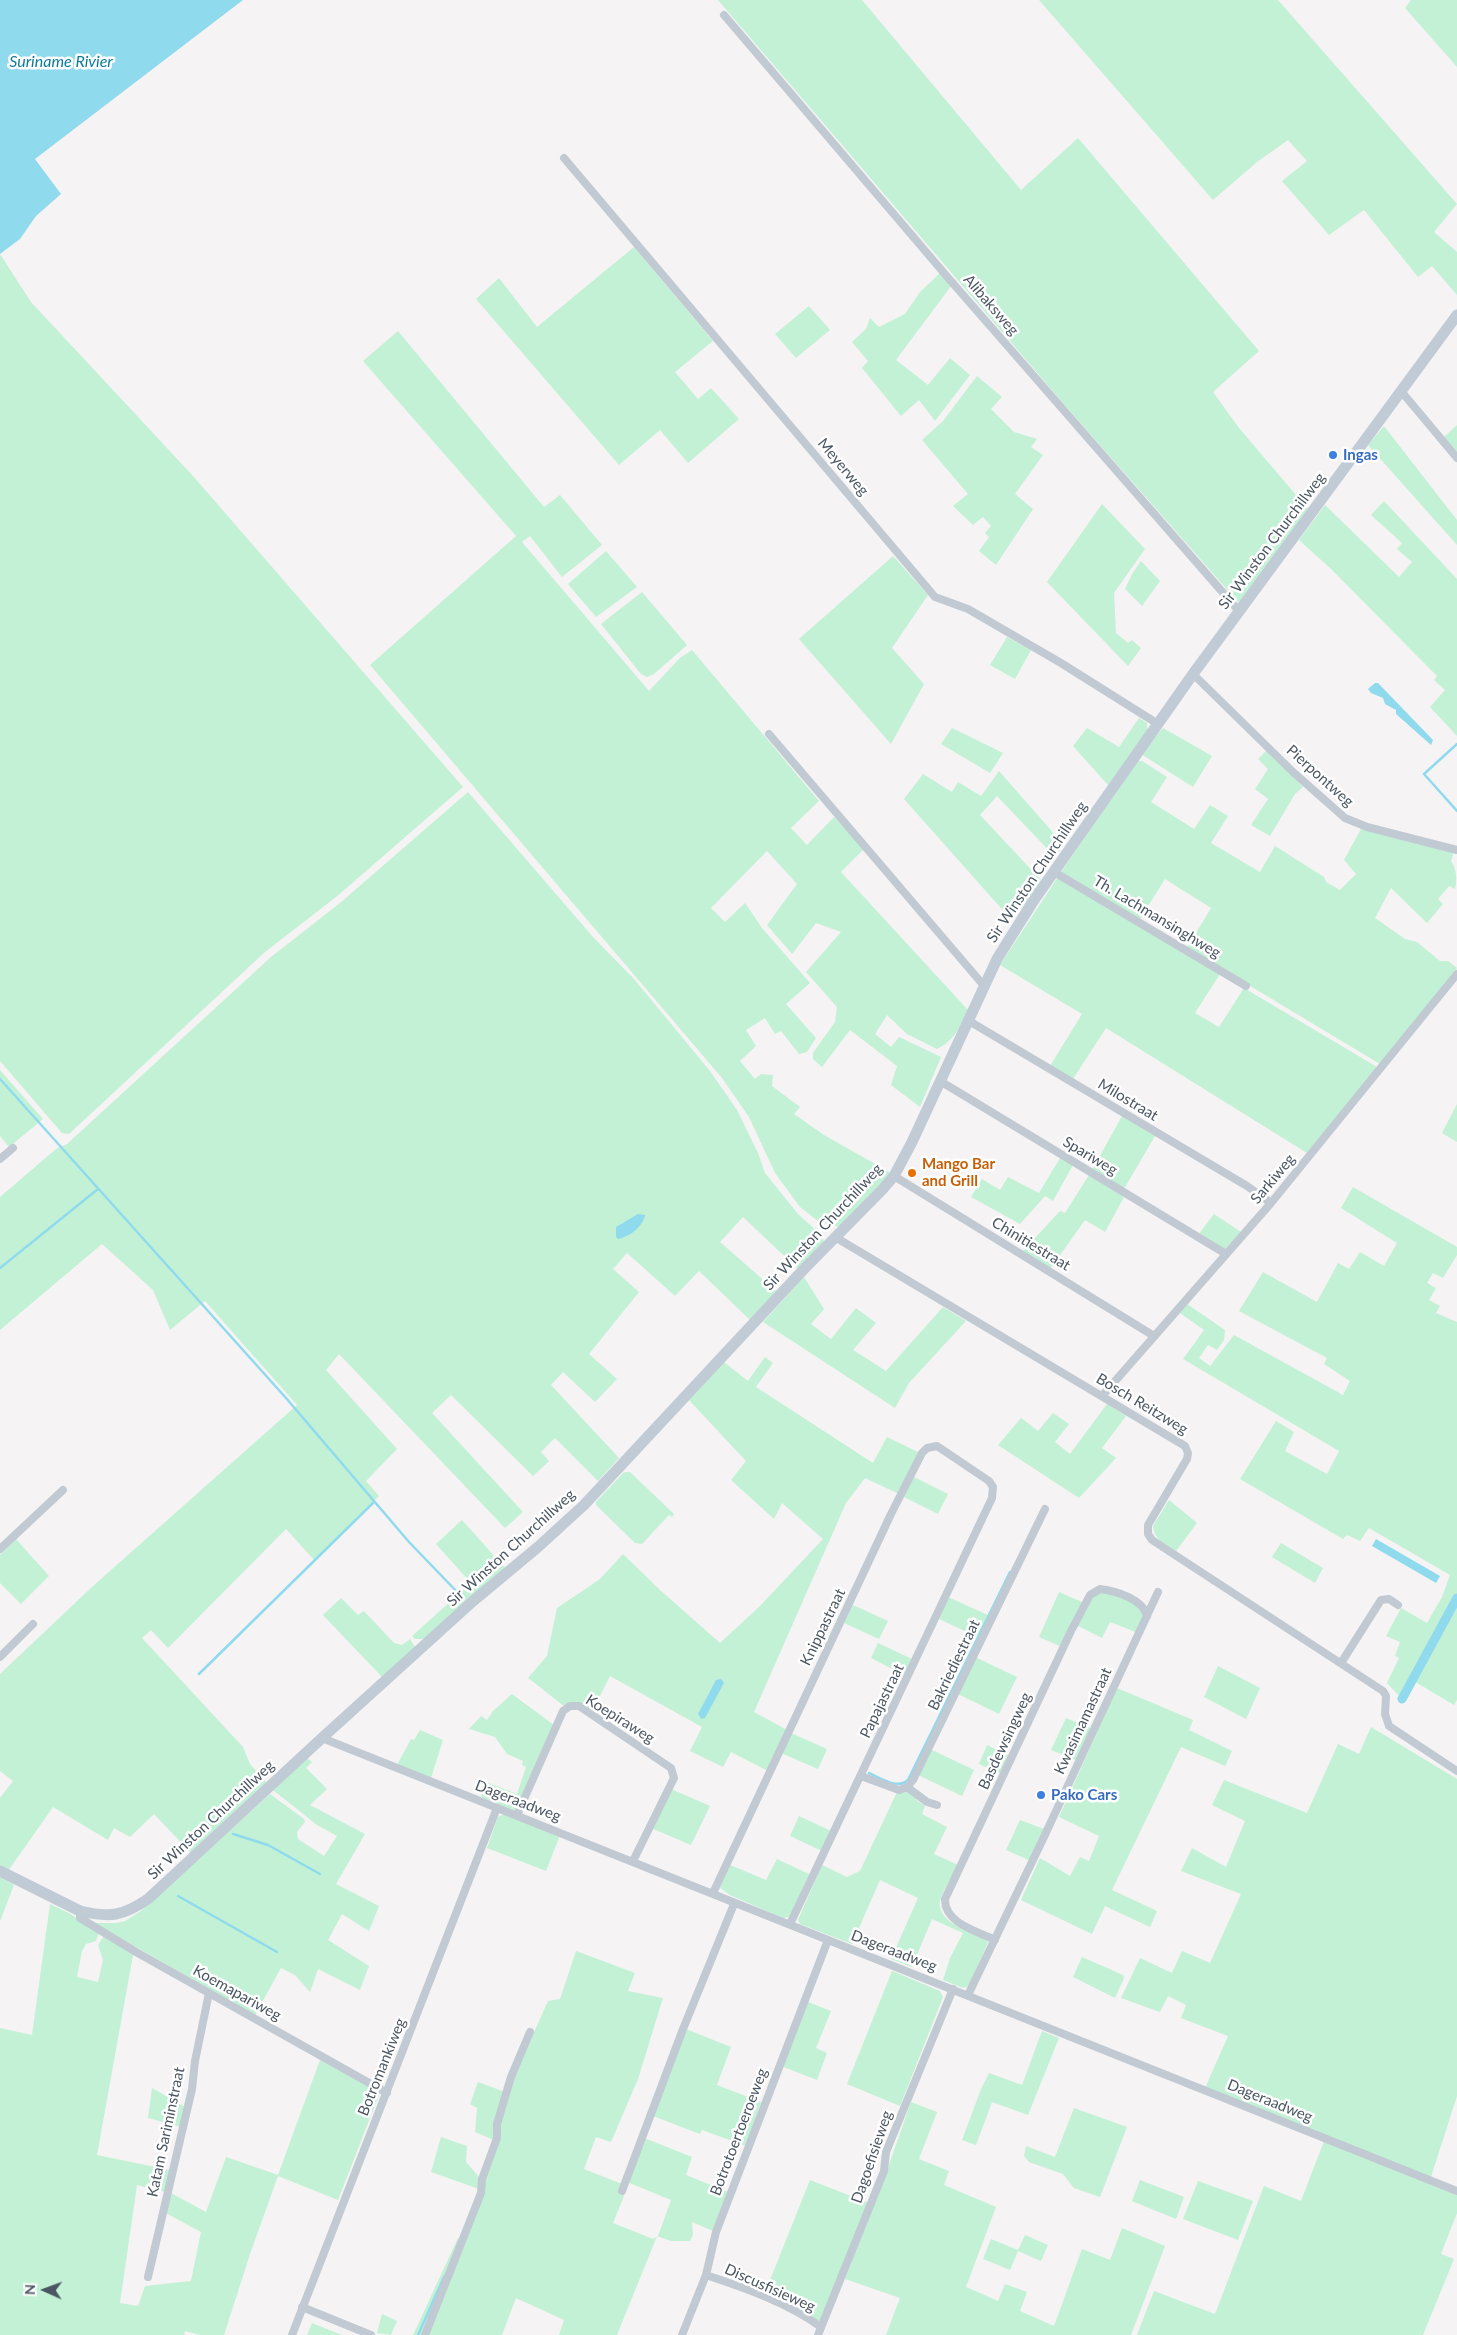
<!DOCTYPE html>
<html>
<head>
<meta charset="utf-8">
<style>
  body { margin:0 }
  #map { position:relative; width:1457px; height:2335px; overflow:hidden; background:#f5f3f3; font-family:Lato,sans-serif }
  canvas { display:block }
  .north { position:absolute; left:20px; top:2265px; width:50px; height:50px; -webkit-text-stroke:4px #fff; paint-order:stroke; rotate:272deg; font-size:14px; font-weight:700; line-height:20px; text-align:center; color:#4a5661 }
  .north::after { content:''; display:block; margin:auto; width:18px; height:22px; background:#4a5661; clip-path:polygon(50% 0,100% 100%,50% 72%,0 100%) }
</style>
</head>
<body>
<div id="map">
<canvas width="1457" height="2335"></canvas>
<div class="north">N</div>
</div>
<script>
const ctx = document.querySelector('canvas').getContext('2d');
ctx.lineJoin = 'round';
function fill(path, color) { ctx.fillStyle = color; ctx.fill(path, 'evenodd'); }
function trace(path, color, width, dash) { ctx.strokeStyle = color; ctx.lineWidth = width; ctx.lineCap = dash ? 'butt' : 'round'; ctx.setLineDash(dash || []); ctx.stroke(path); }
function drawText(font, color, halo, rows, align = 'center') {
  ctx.font = font + ' Lato,sans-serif'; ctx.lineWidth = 5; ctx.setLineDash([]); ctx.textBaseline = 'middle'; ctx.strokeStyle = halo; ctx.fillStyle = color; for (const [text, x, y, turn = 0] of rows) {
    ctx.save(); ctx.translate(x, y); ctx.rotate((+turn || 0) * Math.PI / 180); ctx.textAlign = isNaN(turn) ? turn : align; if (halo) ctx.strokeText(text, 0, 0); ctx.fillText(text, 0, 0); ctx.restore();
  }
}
const green = new Path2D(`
  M718,0H862L1021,190L1078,138L1259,351L1213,392L1239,428L1308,509L1239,603L1063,403Z
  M1039,0H1278L1457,204L1434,232L1457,252V295L1432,266L1418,277L1364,210L1329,235L1282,181L1307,161L1288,140L1257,162L1213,200Z
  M1411,0H1457V67L1405,8Z
  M634,247L713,341L675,372L698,399L711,388L739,419L688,463L660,430L619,465L476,299L499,278L537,327Z
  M0,254L31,302L193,476L463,787L336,897L265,952L69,1134L62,1133L0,1061Z
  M940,273L951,286L896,360L928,385L950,358L970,375L935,421L919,400L901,416L862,368L868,361L852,342L866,329L870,318L879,327L905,314L920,292Z
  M809,306L830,330L796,358L775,334Z
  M398,331L544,507L560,495L602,545L562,577L530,536L522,542L649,691L680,658L692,650L819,801L791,828L807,845L834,817L864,849L841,872L968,1010C960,1027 954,1041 937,1049L907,1034L887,1015L875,1034L891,1047L899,1037L941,1057L920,1107L891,1085L897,1066L850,1030L822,1067L813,1059V1053L835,1022L837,1007L806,972L841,932L816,923L792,954L767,925L797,884L767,851L711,908L725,922L745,903L762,928L810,983L786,1004L816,1038L807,1052L799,1054L781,1031L775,1034L765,1018L746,1030L756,1046L740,1061L755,1079L761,1074L773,1075L772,1086L800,1107L794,1114L824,1135L891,1173L840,1227L818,1221L800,1207L775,1173L749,1117L722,1078L370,665L516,536L363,361Z
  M977,376L1002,397L991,409L1014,432L1037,439L1031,447L1043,455L1015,494L1033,509L996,565L979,551L989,537L985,533L991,526L983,517L973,525L953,506L968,494L922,440L943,421Z
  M1457,425V452L1444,437Z
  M1384,426L1457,520V545L1368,445Z
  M1384,501L1457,579V736L1430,707L1445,690L1434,680L1437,676L1331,569L1299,540L1325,505L1399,577L1412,562L1397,549L1402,543L1371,515Z
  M1102,504L1145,549L1114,593L1116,633L1128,643L1132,640L1141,648L1128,666L1047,582Z
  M606,551L637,587L596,617L568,584Z
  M893,556L928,595L892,648L924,684L891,744L799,639Z
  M1141,561L1160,581L1142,606L1125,589L1132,574Z
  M642,592L687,645L654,674L647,677L641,674L601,624Z
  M1007,637L1031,650L1015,679L990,665Z
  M1139,718L1147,723V734L1108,785L1073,746L1087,728L1119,747Z
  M952,728L1003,753L990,773L941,744Z
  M1163,728L1212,756L1193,787L1141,754Z
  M1267,750L1303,787L1295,794L1270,836L1251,825L1268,799L1255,789L1268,769L1258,759Z
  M1138,761H1142L1167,777L1151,802L1194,829L1210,805L1228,816L1211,843L1260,872L1275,846L1324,877L1326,882L1340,890L1356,874L1344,860L1361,829L1454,852L1451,861C1457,869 1457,880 1455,889L1449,886L1438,899L1443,904L1427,923L1391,888L1375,918L1405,939L1417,942L1440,961H1448L1457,968L1380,1064L1187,948L1211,908L1165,879L1140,919L1061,872Z
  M999,771L1064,845L1055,857L997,796L980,815L1041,880C1032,892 1024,914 1008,916L904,799L923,774L952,792L958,782L981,796Z
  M468,792L593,937L634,979L710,1071L737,1110L758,1153L765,1173L798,1214L820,1234L824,1241L798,1269L743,1217L720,1242L776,1291L750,1320L699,1271L675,1296L627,1253L613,1269L639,1292L589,1354L617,1379L595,1402L563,1372L551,1385L619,1458L598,1481L555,1438L541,1452L549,1461L533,1476L451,1395L432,1413L523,1512L505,1528L339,1354L326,1370L397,1449L366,1481L379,1496L315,1561L286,1529L168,1648L151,1630L142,1638L243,1747L250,1764L267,1783L192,1854L154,1814L130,1837L114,1828L108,1840L53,1807L8,1871L0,1867V1798L13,1781L0,1771V1674L93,1586L297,1405L205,1301L170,1330L153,1290L102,1244L0,1330V1197L56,1149L67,1144L271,957L340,903Z
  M1058,877L1220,974L1195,1013L1219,1027L1244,988L1377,1067L1307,1153L1106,1028L1073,1079L1050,1066L1082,1014L1000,965Z
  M0,1070L43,1119L9,1147L0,1136Z
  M1457,1104V1142L1442,1133Z
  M1122,1116L1155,1136L1124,1189L1092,1170Z
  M1060,1158L1073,1165L1053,1201L1045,1196L1020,1224L971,1197L982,1179L1000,1190L1008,1177L1039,1193Z
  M1089,1175L1124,1197L1105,1232L1085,1220L1050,1269L1023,1251L1060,1211L1065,1213Z
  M1353,1187L1457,1247V1255L1443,1278L1433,1273L1427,1283L1436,1288L1429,1300L1440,1306L1436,1313L1457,1322V1700L1454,1705L1412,1680L1402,1699L1387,1683L1399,1658L1395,1656L1400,1642L1386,1636L1401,1608L1427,1623L1442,1597L1450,1575L1369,1528L1360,1541L1347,1535L1343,1539L1240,1479L1276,1421L1294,1432L1285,1451L1327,1474L1339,1451L1183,1359L1204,1330L1180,1313L1187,1304L1225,1330L1224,1340L1217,1350L1208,1345L1199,1358L1210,1366L1234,1335L1343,1395L1350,1381L1324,1364L1327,1358L1239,1311L1263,1272L1317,1302L1338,1263L1349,1269L1360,1252L1384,1266L1397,1243L1341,1208Z
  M1214,1214L1241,1232L1224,1250L1199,1234Z
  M804,1277L824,1309L811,1324L831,1339L856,1308L876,1323L853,1350L886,1371L943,1307L966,1321L909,1383L895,1408L763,1322Z
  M765,1357L773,1363L756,1387L873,1463L887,1437L920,1453L899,1494L865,1478L846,1503L754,1712L787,1730L768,1771L731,1752L723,1767L690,1751L702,1727L610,1676L592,1712L564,1706L528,1678L547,1656L557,1608L600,1579L623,1554L660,1590L720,1643L759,1607L823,1539L782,1503L774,1519L731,1480L746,1461L689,1400L724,1362L748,1381Z
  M1107,1404L1126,1416L1102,1448L1116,1458L1079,1498L998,1445L1021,1418L1038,1431L1053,1413L1069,1424L1055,1442L1070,1454Z
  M626,1472H630L674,1514L672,1517L669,1515L642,1544L635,1543L596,1505V1502L623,1473Z
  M912,1476L948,1494L938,1514L902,1496Z
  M1169,1500L1197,1523L1176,1551C1165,1544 1154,1540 1153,1526Z
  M462,1520L505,1568L424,1639H415L412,1636L471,1583L436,1544Z
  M16,1539L49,1576L21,1604L0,1583V1555Z
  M1281,1543L1323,1568L1315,1583L1272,1557Z
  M1059,1592L1084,1603L1062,1647L1039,1637Z
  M1106,1592L1133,1602L1144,1613L1138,1633L1110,1622L1102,1638L1076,1625C1083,1611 1089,1594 1106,1592Z
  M948,1597L990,1616L980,1638L939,1619Z
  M341,1598L358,1615L364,1611L394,1643L402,1645L410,1639L415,1647L382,1677L323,1615Z
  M853,1605L888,1621L879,1639L844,1623Z
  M878,1643L914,1660L906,1676L871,1658Z
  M975,1657L1017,1677L999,1714L958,1694Z
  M1218,1666L1260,1688L1246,1719L1204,1697Z
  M1117,1688L1193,1720L1189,1730L1232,1751L1225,1766L1181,1747L1112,1890L1157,1911L1150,1927L1105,1906L1092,1934L1021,1900L1040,1858L1070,1876L1080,1857L1089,1861L1099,1836L1059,1817Z
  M512,1694L554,1725L516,1810H513L481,1797L486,1782L517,1794L526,1767L522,1765L523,1761L507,1754L495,1737L469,1729L481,1716L487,1720L493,1711Z
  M1066,1718L1093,1729L1078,1761L1051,1750Z
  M1371,1727L1457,1779V2096L1431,2177L1205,2088L1228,2036L1181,2018L1186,2005L1168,1996L1160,2012L1121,1998L1140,1958L1172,1973L1182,1951L1210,1963L1241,1894L1181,1871L1192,1848L1226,1867L1245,1821L1212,1805L1224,1780L1307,1813L1338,1744L1359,1754Z
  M420,1730L443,1740L431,1778L397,1765L411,1739L414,1740Z
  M791,1733L827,1749L818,1769L781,1753Z
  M987,1745L1010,1756L1001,1774L979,1764Z
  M930,1749L974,1770L962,1796L918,1775Z
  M307,1758L312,1762L306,1768L327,1789L310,1805L365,1834L336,1884L379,1906L369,1931L342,1914L328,1940L369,1966L360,1990L318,1969L310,1992L295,1975L281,1968L255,2015L94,1923H116L125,1921L141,1911L270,1794L304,1819L305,1822L297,1832L298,1839L324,1856L337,1836L317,1825L273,1790Z
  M671,1789L710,1806L691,1845L651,1828Z
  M910,1791L916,1795V1800L925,1806L922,1814L947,1827L934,1854L958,1865C953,1876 943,1889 940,1901C936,1922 972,1933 986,1939L988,1942L969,1986L963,1988L943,1980L950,1958L963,1933L932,1919L912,1967L891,1959L918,1898L880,1880L852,1944L800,1924L798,1920L822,1865L847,1877L860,1871L897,1792Z
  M504,1814L560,1835L546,1871L487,1848L498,1817Z
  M799,1816L831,1831L822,1851L790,1836Z
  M1020,1820L1044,1829L1031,1861L1006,1850Z
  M777,1859L809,1874L790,1917L783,1918L730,1895L720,1888L730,1865L766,1880Z
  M0,1877L14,1885L0,1921Z
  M50,1904L69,1913L99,1933L96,1941L86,1944L82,1951L77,1977L98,1982L103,1960L98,1945L104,1936L133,1955L97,2155L170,2170L165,2192L137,2185L120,2303L138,2306L145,2286L191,2281L201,2232L164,2212L169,2192L206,2212L226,2157L278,2175L320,2060L376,2091L379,2095L338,2200L278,2176L250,2254L224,2335H200L185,2331L184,2335H0V2028L32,2035Z
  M576,1951L635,1973L628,1991L663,1998L638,2079L611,2142L596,2137L584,2169L622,2184L619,2194L624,2196L613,2223L653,2239L658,2236L671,2200L627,2182L644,2138L692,2157L686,2175L728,2192L713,2231L692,2222L693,2235L690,2241H671L657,2236L617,2335H559L564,2320L516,2298L502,2335H428L484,2180L514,2077L548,2001L560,1999Z
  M1082,1957L1123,1975L1124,1978L1115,1998L1073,1977Z
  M892,1971L940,1991L943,1997L900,2106L847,2084Z
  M808,2002L831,2011L816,2048L827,2053L817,2080L781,2066Z
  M686,2029L731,2047L717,2085L761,2102L746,2146L702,2130L700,2134L653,2116Z
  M1042,2031L1059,2038L1028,2115L992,2102L976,2145L962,2140L981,2089L989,2073L1022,2085Z
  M478,2082L505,2092L494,2140L475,2132L477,2108L470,2104Z
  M152,2088L185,2107L181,2127L148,2118Z
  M911,2102L937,2112L919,2159L949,2171L944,2185L996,2207L966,2287L998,2301L1005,2284L1027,2292L1020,2311L1054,2326L1082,2249L1110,2260L1122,2228L1165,2246L1131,2335H886L900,2298L845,2279L886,2173Z
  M1074,2108L1127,2127L1100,2197L1074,2188L1063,2174L1029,2162L1024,2156L1026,2146L1055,2157Z
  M441,2137L467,2146L466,2162L480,2178L479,2189L431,2172Z
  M1324,2141L1457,2195V2213L1441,2254L1454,2259L1423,2335H1137L1154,2291L1215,2314L1264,2186L1301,2201Z
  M810,2180L869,2203L820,2321L816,2322L764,2295Z
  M1140,2180L1184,2197L1176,2219L1132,2201Z
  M1198,2181L1253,2201L1238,2240L1183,2219Z
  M1025,2235L1048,2245L1041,2261L1018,2251L1010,2270L983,2259L991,2239L1018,2250Z
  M458,2238L461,2240L424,2335H413Z
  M382,2314L397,2321L391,2335L377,2333Z
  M312,2323L342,2335H307Z`);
const water = new Path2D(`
  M0,0H243L35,159L61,194L36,216L20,239L0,254Z
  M1375,683H1378L1433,740L1431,745L1396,714V710L1385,704L1383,698L1371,693L1368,689Z
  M638,1214L645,1215C643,1227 629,1237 618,1239L616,1237V1227Z
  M1376,1539L1440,1576L1436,1583L1372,1546Z
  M721,1679L724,1683L705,1718L701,1719L698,1714L716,1680Z`);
const stream = new Path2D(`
  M1457,744L1424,774L1457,811
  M0,1079L286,1398L409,1542L461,1596
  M0,1268L98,1189
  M199,1674L374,1502
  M869,1773C880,1778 898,1790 908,1780L1010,1572
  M233,1834L268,1845L320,1874
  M178,1896L277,1952
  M418,2335L444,2277`);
const canal = new Path2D(`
  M1402,1699L1457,1598`);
const street = new Path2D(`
  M724,15L950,280L1239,611
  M564,158L935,597L968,609L1061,663L1158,724
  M1401,391L1457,458
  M1193,674L1293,772L1345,818L1367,827L1457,850
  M769,734L985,987
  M1054,872L1246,986
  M969,1021L1247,1186L1271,1203
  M940,1081L1226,1254
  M0,1159L13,1148
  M894,1176L1154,1336
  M835,1237L1185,1446L1188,1453L1187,1459L1148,1525V1534L1152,1540L1383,1691L1386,1696L1385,1714L1389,1726L1457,1771
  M1102,1396L1271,1203L1457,974
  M0,1549L63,1490
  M0,1657L33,1624
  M1341,1663L1381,1600L1389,1599L1398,1605
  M322,1738L1457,2191
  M861,1776L899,1790L907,1787L913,1780L1045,1509
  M907,1787L927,1802L937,1805
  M517,1815L563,1711L570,1706H579L671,1768L674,1778L633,1861
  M713,1893L891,1514L922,1453L927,1448L937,1446L989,1481L993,1487L992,1498L790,1924
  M80,1911V1918L136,1952L387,2093
  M995,1940C977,1931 944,1923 945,1899L1071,1631L1090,1595L1100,1589C1116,1591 1143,1599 1147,1616
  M968,1995L1043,1839L1158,1592
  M622,2191L683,2029L734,1904
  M706,2275C745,2288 788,2303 821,2327
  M148,2277L192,2089L195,2061L209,1993
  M302,2307L371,2335
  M292,2335L497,1808
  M425,2335L481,2193L482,2179L497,2138V2124L511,2077L530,2032
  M682,2335L706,2275L716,2232L828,1940
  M818,2335L884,2171L886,2152L953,1989`);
const secondary = new Path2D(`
  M0,1871L80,1911C110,1918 123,1916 148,1899L322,1738L472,1602L538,1547L584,1505L804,1269L882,1190L894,1176L912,1142L997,959L1034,900L1193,674L1457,315`);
const markers = [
  [1333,455,5,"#3f7fe0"],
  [912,1173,5,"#e8710a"],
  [1041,1795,5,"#3f7fe0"]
];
const streetNames = [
  ["Alibaksweg",991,305,49],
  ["Meyerweg",843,467,50],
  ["Sir Winston Churchillweg",1272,541,-53],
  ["Pierpontweg",1320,776,42],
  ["Sir Winston Churchillweg",1037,872,-56],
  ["Th. Lachmansinghweg",1157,917,31],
  ["Milostraat",1128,1100,31],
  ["Spariweg",1090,1156,31],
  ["Sarkiweg",1273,1179,-50],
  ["Sir Winston Churchillweg",823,1227,-47],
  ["Chinitiestraat",1031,1244,31],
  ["Bosch Reitzweg",1142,1404,31],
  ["Sir Winston Churchillweg",511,1548,-42],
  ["Knippastraat",823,1627,-64],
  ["Bakriediestraat",954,1665,-64],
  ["Papajastraat",882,1701,-64],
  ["Koepiraweg",620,1719,32],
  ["Kwasimamastraat",1083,1721,-65],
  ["Basdewsingweg",1005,1741,-65],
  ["Dageraadweg",518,1801,21],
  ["Sir Winston Churchillweg",211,1820,-43],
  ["Dageraadweg",894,1951,21],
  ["Koemapariweg",237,1993,29],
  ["Botromankiweg",382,2067,-68],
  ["Dageraadweg",1270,2101,22],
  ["Katam Sariminstraat",166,2132,-78],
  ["Botrotoertoeroeweg",739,2132,-69],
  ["Dagoefisieweg",872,2157,-71],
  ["Discusfisieweg",770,2288,24]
];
const shopNames = [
  ["Ingas",1343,455],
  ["Pako Cars",1051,1795]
];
const foodNames = [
  ["Mango Bar",922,1164],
  ["and Grill",922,1181]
];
const waterNames = [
  ["Suriname Rivier",61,62]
];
fill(green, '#c3f1d5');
fill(water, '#90daee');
trace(stream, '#90daee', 2.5);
trace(canal, '#90daee', 9);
trace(street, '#c1cad2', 8);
trace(secondary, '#c1cbd6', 11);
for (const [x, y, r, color] of markers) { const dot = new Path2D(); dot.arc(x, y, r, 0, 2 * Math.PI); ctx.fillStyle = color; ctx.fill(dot); trace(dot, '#fff', 2); }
drawText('15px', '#4a5661', '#fff', streetNames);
drawText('bold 15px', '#366cbe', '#fff', shopNames, 'left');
drawText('bold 15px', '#c56008', '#fff', foodNames, 'left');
drawText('italic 16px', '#0c7c9b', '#fff', waterNames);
</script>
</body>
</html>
